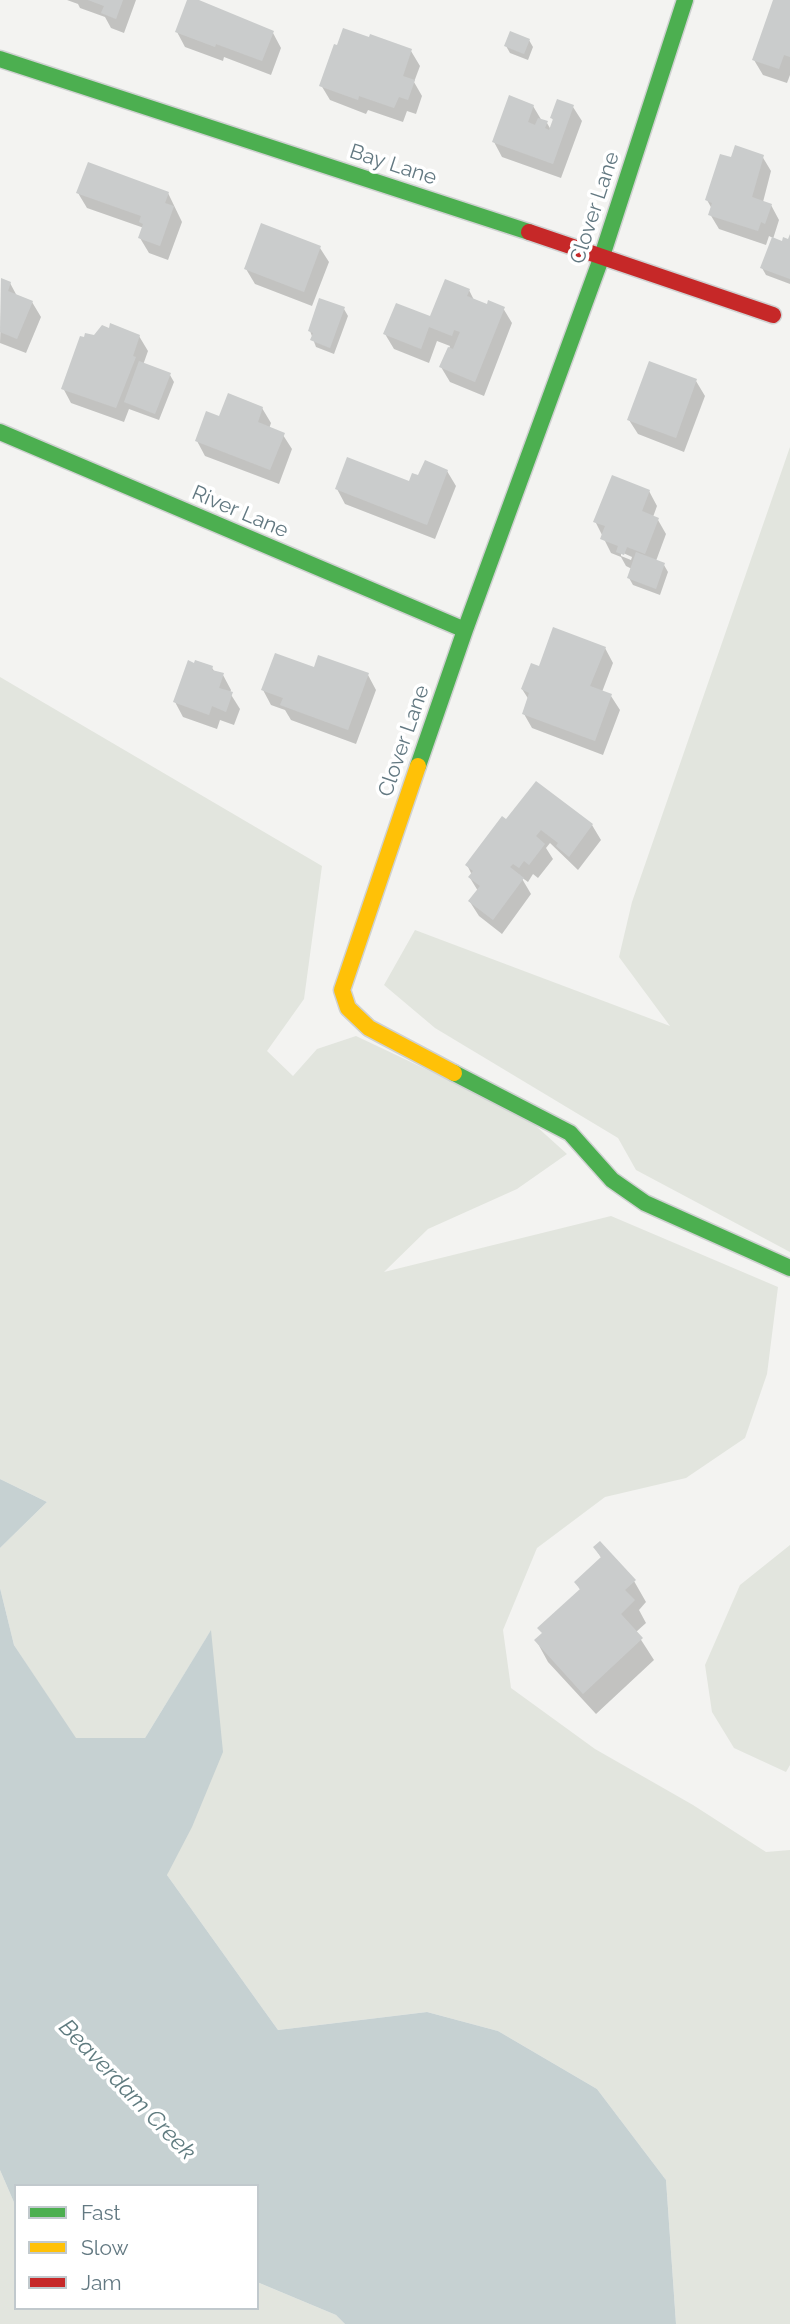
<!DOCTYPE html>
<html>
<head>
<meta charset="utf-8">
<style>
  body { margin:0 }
  #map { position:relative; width:790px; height:2324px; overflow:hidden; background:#f3f3f1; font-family:Raleway,sans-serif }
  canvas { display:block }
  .legend { position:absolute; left:14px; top:2184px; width:245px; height:126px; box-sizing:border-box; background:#fff; border:2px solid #c1c9cd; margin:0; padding:9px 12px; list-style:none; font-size:21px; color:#637982 }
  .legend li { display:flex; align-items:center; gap:14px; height:35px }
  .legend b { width:35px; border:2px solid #c1c9cd }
</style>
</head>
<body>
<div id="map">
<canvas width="790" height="2324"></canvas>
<ul class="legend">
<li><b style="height:9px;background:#4caf50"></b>Fast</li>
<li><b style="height:9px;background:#ffc107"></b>Slow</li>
<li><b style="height:9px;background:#c62828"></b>Jam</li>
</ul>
</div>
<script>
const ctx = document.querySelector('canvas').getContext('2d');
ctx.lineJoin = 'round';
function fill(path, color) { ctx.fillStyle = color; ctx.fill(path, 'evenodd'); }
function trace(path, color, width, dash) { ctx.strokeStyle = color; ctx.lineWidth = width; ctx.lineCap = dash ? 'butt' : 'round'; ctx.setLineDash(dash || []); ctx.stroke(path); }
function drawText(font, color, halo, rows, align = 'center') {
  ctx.font = font + ' Raleway,sans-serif'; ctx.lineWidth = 7; ctx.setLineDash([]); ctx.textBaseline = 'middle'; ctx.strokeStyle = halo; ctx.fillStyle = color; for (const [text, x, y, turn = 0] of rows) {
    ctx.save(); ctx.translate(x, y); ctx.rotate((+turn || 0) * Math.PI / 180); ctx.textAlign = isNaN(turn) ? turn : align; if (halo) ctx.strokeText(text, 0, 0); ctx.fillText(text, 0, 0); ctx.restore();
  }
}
const green = new Path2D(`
  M790,447V1252L636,1170L618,1138L435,1028L384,985L415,930L670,1026L619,957L632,902Z
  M0,677L322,866L304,999L267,1051L293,1076L317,1049L356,1036L525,1116L567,1154L517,1189L428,1229L384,1272L611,1216L778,1287L767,1374L745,1438L686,1478L605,1497L537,1548L503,1630L511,1688L595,1749L693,1805L766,1852L790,1850V2324H676L666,2180L597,2089L498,2031L427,2012L278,2030L167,1875L210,1632L145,1738H75L14,1645L0,1588V1548L47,1502L0,1479Z
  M790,1545V1765L786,1772L734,1748L712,1712L705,1665L740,1585Z
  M0,2170L16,2207V2308H257V2282L336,2315L345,2324H0Z`);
const water = new Path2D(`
  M0,1479L47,1502L0,1548Z
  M0,1588L14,1645L76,1738H145L211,1630L223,1752L192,1827L167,1875L278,2030L427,2012L498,2031L597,2089L666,2180L676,2324H345L336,2315L257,2282V2186H16V2207L0,2170Z`);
const shadow = new Path2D(`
  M67,0H136L124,33L111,28L105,17L80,8L78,4Z
  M189,0L273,33L281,48L271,75L224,57L223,61L185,47L177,32Z
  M775,0H790V75L787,83L763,75L754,60Z
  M529,40L533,47L528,60L510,53L506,46Z
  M411,51L420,66L414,82L422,96L416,114L407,111L403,122L368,110L366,114L330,100L321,85Z
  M533,106L542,121L547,123L551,130L554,122L552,118L573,107L582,121L561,178L502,157L494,142Z
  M762,156L771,171L763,202L771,205L779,220L773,239L783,243L790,239V284L766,275L762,268L773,238L769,236L766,245L719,229L710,214L712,209L707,200L732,160Z
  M78,193H168L182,222L168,260L149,253L140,238L144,228L87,208Z
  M320,248L329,262L312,306L255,284L246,269Z
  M2,280L10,283L17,296L32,302L41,317L26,353L0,343Z
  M469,290L475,302L503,308L512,323L484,396L450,382L441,367L450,346L437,341L429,363L394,349L385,334L431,318Z
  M344,309L348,316L334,354L316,347L310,331Z
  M139,336L148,351L143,365L170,375L174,382L159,420L129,409L124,422L71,403L63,388Z
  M696,381L705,396L684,452L638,434L629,420Z
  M262,408L271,423L269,429L283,435L292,449L279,484L205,456L197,441L220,418Z
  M447,471L456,486L435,539L345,504L337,489L410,483L419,478Z
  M649,491L657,506L653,517L658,520L666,534L656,561L664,565L668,572L660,595L633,585L629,578L632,569L626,566L621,557L611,553L595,521ZM621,552L632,557L631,560L621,556Z
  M605,648L613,663L602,692L611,696L620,710L603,755L532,728L524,714L529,700L522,689L540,668Z
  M212,668L215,672L223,675L231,690L230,693L240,709L234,725L220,720L217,729L183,717L175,702Z
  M315,669L368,675L376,690L356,744L291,720L285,710L271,705L263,690Z
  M507,821L592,825L601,840L578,870L550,843L546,848L553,859L538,878L533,874L528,882L521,877L531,894L502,934L479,916L470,902L478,891L470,878L472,875L467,865Z
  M595,1548L634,1581L646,1602L639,1610L646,1623L636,1632L654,1660L596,1714L548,1662L536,1640L581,1591L576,1583L602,1559Z`);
const building = new Path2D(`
  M88,0H123L116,19L101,13L104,6Z
  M187,0H199L274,31L262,61L216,44L215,47L175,32Z
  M773,0H790V57L784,55L779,69L752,60Z
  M343,28L369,37L370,34L412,49L403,76L415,80L408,100L399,97L394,108L359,96L358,100L319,86L334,44L337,45Z
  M510,31L530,39L524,54L504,46Z
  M509,95L534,105L528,122L535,125L538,118L548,121L545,128L549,130L553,119L550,118L557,99L574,105L553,164L492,142Z
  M735,145L764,155L752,197L772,204L765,224L761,222L758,231L708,215L712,203L705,200L720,154L731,157Z
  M88,162L169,192L165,203L174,206L160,246L138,238L143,224L139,222L141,216L76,193Z
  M261,223L321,246L304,292L244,269Z
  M790,234V279L760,268L772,237L782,241L783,237L788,239Z
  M1,278L11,282L8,291L33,301L17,339L0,332Z
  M445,279L470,289L467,296L487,304L488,300L505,307L475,382L439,367L448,347L453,349L460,332L454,330L452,336L429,327L421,349L383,334L396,303L430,316Z
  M319,298L345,307L330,348L310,340L313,333L308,331Z
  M110,323L140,335L133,356L136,357L116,408L61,389L80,336L84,337L85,333L94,335L102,325L109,328Z
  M139,361L171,373L155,414L124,402Z
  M649,361L697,379L676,438L627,420Z
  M228,393L263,407L258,422L285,433L270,470L195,441L206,411L219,416Z
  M347,457L409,481L412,473L418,475L425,460L448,470L427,525L335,489Z
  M612,475L650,490L642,511L659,518L645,554L627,547L624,555L616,552L618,546L600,539L605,526L593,522Z
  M636,552L665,563L656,589L627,578Z
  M553,627L606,647L590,686L612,694L595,741L522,714L529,693L521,689L531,663L539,666Z
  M275,653L314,667L318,655L369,673L348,730L280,705L283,698L261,690Z
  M188,660L194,663L195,660L213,666L212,670L224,673L219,688L233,692L226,712L212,706L209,715L173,702Z
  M536,781L593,824L569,857L556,846L558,843L541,830L536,836L545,844L529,865L524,861L519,868L513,864L510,867L524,878L493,920L468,901L480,886L468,877L473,871L465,865L502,816L506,819Z
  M600,1541L636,1580L625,1590L635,1600L621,1614L643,1638L583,1694L534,1640L542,1633L537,1628L580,1589L574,1582L601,1557L593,1547Z`);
const fast = new Path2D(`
  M0,59L529,232
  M0,432L465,630
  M418,766L465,630L602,256L685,0
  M454,1073L570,1133L612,1180L645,1203L790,1268`);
const slow = new Path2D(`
  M418,766L342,990L348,1008L369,1028L454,1073`);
const jam = new Path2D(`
  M529,232L773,315`);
const streetNames = [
  ["Bay Lane",393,165,18],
  ["Clover Lane",595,208,-72],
  ["River Lane",240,512,23],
  ["Clover Lane",404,741,-71]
];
const waterNames = [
  ["Beaverdam Creek",127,2090,46]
];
fill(green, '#e2e5de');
fill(water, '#c6d1d2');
fill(shadow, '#0003');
fill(building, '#cacccc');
trace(fast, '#cfd1d1', 19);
trace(slow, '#cfd1d1', 19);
trace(jam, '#cfd1d1', 19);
trace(fast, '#4caf50', 16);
trace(slow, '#ffc107', 16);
trace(jam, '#c62828', 16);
drawText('21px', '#637982', '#fff', streetNames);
drawText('italic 23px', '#5f7b7f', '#fff', waterNames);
</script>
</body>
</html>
